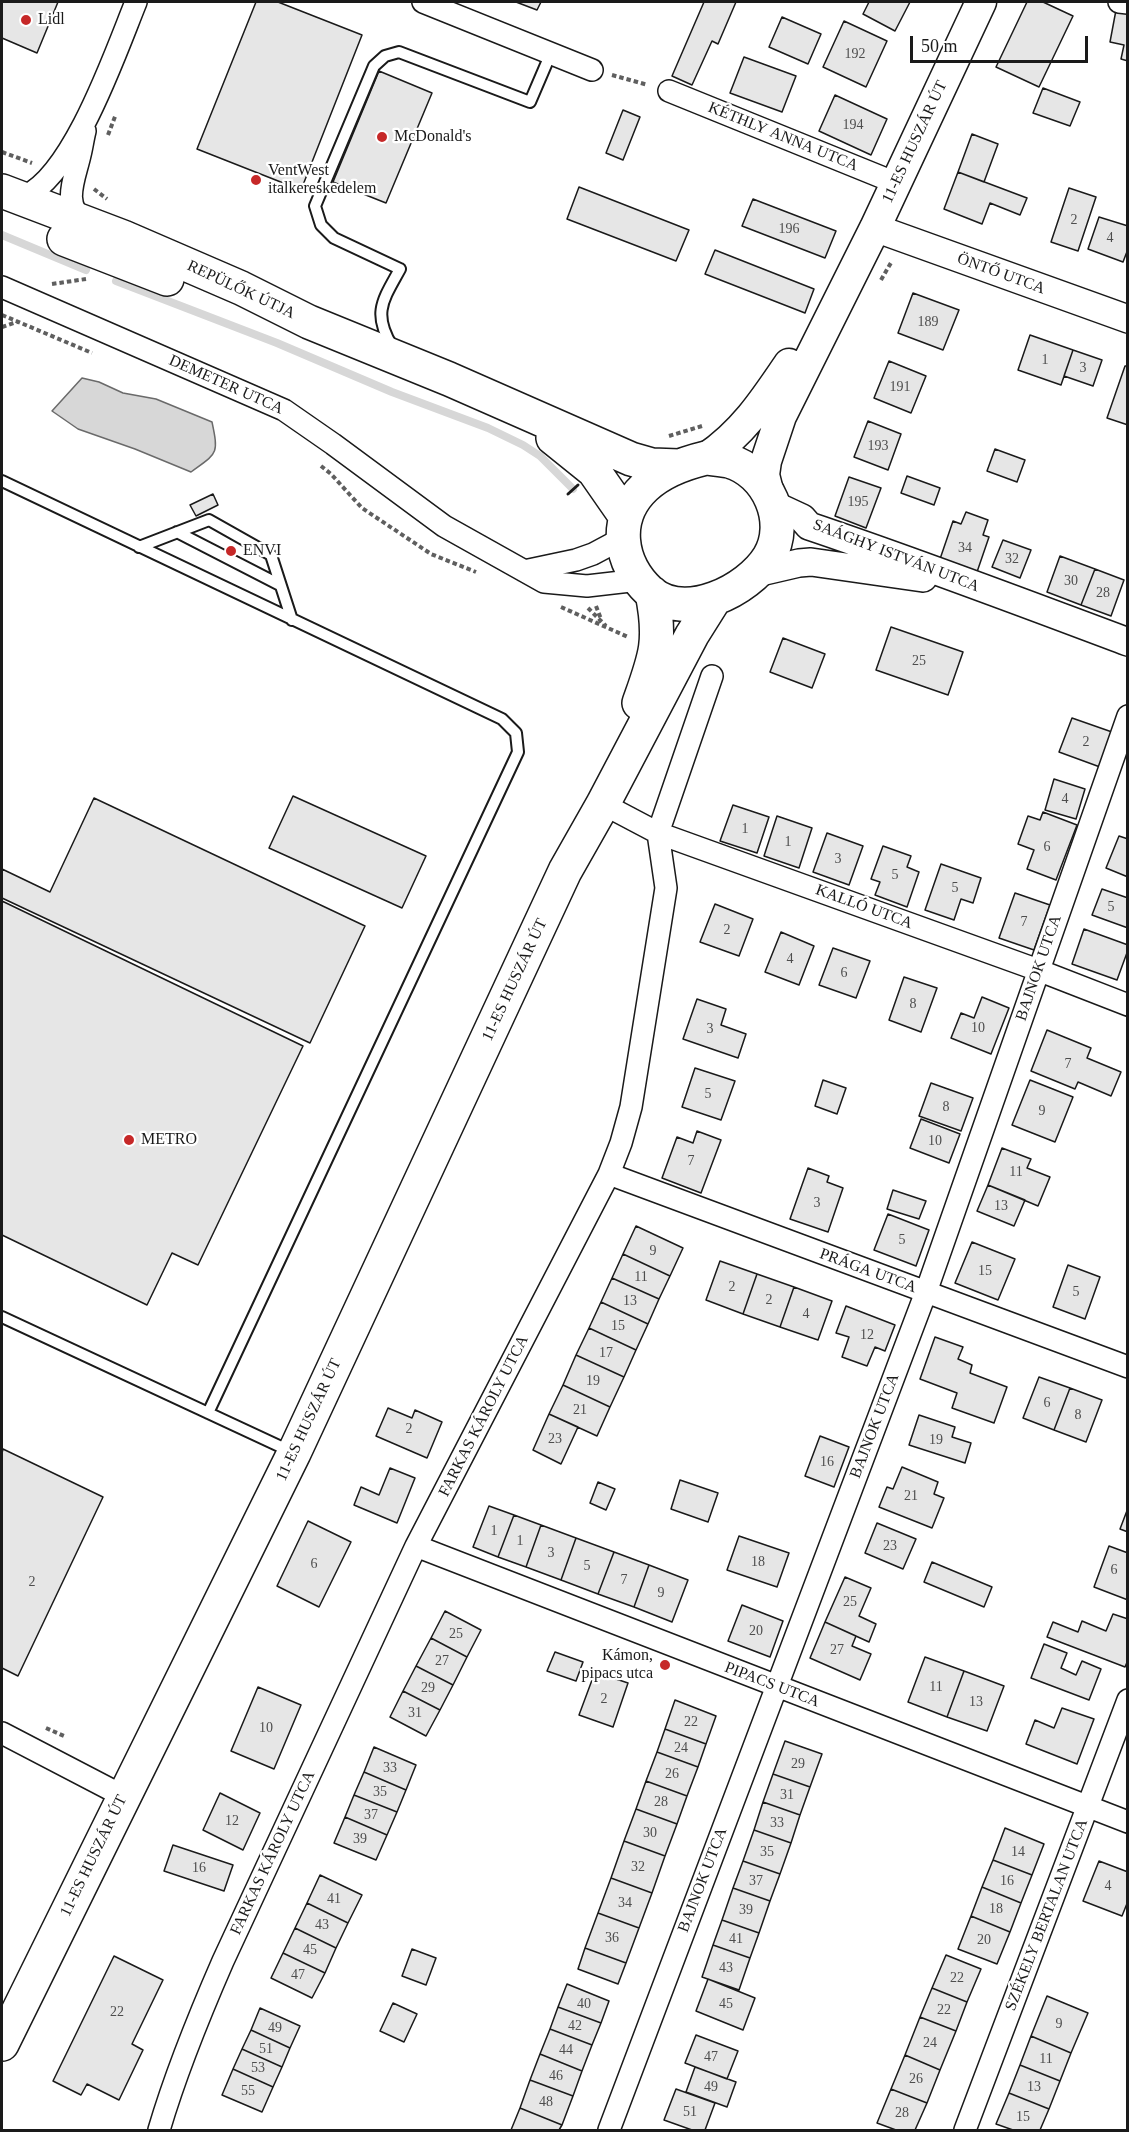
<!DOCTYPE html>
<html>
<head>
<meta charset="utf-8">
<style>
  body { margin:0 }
  #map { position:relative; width:1129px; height:2132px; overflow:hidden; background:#fff; font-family:"Times New Roman",serif }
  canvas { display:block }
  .frame { position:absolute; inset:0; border:3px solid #1a1a1a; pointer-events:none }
  .scale { position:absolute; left:910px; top:36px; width:178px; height:27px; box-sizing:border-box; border:3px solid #1a1a1a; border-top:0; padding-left:8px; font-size:18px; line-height:21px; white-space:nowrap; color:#1a1a1a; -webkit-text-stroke:4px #fff; paint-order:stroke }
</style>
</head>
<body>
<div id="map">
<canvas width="1129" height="2132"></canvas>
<div class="frame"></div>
<div class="scale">50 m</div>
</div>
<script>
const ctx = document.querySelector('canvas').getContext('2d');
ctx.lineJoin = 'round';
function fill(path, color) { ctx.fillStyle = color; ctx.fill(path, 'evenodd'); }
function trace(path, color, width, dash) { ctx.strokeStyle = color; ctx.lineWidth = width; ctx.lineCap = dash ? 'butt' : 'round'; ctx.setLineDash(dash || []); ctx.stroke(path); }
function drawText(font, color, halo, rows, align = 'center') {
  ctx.font = font + ' "Times New Roman",serif'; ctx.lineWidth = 4.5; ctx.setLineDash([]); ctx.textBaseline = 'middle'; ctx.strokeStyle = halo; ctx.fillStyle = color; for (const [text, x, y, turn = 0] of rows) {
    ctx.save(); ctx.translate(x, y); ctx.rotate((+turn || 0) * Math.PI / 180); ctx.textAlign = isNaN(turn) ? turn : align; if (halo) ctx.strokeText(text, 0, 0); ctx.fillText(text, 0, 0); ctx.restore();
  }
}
const water = new Path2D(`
  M82,378L99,382L123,393L156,399L212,422C219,455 217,453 191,472L135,449L78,429L52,411Z`);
const stream = new Path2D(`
  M2,235L86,270
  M116,281L277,343L392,392L488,428L523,445L540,456L573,489`);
const building = new Path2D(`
  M2,2H58L37,53L2,38Z
  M256,2H278L362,35L301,190L197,149Z
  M516,2H541L537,10Z
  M704,2H736L718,44L712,41L692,85L672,76Z
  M869,2H910L895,31L863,14Z
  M1027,2H1043L1073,16L1039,87L996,67Z
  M1116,10L1128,12V61L1121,59L1124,45L1110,42Z
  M782,17L821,34L808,64L769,47Z
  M844,21L887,41L866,87L823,67Z
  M744,57L796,76L782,112L730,93Z
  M379,71L432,93L386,203L333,182Z
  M1043,88L1080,102L1070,126L1033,113Z
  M835,95L887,119L871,155L819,131Z
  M623,110L640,117L623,160L606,153Z
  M972,134L998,144L984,182L958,172Z
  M958,172L1027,198L1020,215L990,203L982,224L944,209Z
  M579,187L689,230L676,261L567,219Z
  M1069,188L1096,197L1078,251L1051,242Z
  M753,199L836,231L825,258L742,226Z
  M1099,217L1128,226V249L1123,262L1088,249Z
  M715,250L814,289L805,313L705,274Z
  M913,293L959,310L943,350L898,333Z
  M1030,335L1073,350L1061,385L1018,370Z
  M1073,350L1102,360L1093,386L1064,376Z
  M889,361L926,376L911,413L874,398Z
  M1125,366H1128V425L1107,418Z
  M868,421L901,434L888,470L854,457Z
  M995,449L1025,460L1017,482L987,471Z
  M907,476L940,488L934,505L901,493Z
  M849,477L881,488L866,528L835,516Z
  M213,494L218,505L196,516L190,505Z
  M966,512L988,520L983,535L989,537L977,572L940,559L953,521L961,524Z
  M1003,540L1031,550L1020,578L992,567Z
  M1060,556L1095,569L1081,605L1047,592Z
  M1095,569L1124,580L1111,616L1081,605Z
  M891,627L963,652L948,695L876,670Z
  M783,638L825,654L812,688L770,672Z
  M1072,718L1112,732L1100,767L1059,752Z
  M1054,779L1085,789L1076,819L1045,810Z
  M293,796L426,856L402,908L269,848Z
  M94,798L365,926L310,1043L2,898V869L50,892Z
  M733,805L769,817L757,853L720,841Z
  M1043,812L1077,825L1056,880L1027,869L1034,850L1018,844L1028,816L1040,820Z
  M777,816L812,828L799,868L764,856Z
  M827,833L863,846L849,885L813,872Z
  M1119,836L1128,839V877L1106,868Z
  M883,846L911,856L907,867L919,872L907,907L875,895L880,882L871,879Z
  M941,864L981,878L973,903L961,899L954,920L925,910Z
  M1102,889L1128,898V928L1092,915Z
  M1015,893L1050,905L1034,950L999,938Z
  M2,901L303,1046L198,1265L172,1253L147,1305L2,1235Z
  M715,904L753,919L739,956L700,942Z
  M1084,929L1128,945V950L1117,980L1072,964Z
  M781,932L814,946L799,985L765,972Z
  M833,948L870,961L856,998L819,985Z
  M904,977L937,988L921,1032L889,1020Z
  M982,997L1009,1008L991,1054L951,1038L961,1013L974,1018Z
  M697,999L726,1009L721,1025L746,1034L738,1058L683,1039Z
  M1047,1030L1091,1048L1087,1058L1121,1072L1111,1096L1078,1082L1075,1089L1031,1071Z
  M695,1068L735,1081L721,1120L682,1107Z
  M823,1080L846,1088L837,1114L815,1106Z
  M1030,1080L1073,1097L1055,1142L1012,1125Z
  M931,1083L973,1098L961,1131L919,1116Z
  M921,1119L960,1134L949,1163L910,1148Z
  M697,1131L721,1140L701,1193L662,1178L677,1137L693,1143Z
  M1002,1148L1031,1159L1027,1168L1050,1177L1038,1206L988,1185Z
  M808,1168L829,1176L827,1182L843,1188L828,1232L790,1219Z
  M988,1185L1025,1200L1014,1226L977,1211Z
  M893,1190L926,1201L919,1219L887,1209Z
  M888,1214L929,1230L916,1266L874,1250Z
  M636,1226L683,1248L670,1276L623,1254Z
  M972,1242L1015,1259L998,1300L955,1283Z
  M623,1254L670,1276L659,1299L612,1278Z
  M720,1261L757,1274L743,1314L706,1300Z
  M1068,1265L1100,1277L1085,1319L1053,1307Z
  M757,1274L794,1287L780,1327L743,1314Z
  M612,1278L659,1299L648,1324L601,1302Z
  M794,1287L832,1301L818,1340L780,1327Z
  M601,1302L648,1324L636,1350L589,1328Z
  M846,1306L895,1325L885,1351L875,1347L867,1366L842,1357L849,1337L836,1333Z
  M589,1328L636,1350L624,1377L576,1355Z
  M935,1337L963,1347L958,1359L972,1365L970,1373L1007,1387L994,1423L952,1408L957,1393L920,1379Z
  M576,1355L624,1377L610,1407L563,1385Z
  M1039,1377L1070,1388L1054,1430L1023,1418Z
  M563,1385L610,1407L597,1436L549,1414Z
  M1070,1388L1102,1400L1086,1442L1054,1430Z
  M388,1408L412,1418L415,1410L442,1422L427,1458L376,1436Z
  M549,1414L578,1427L561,1464L533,1450Z
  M919,1415L955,1427L952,1437L971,1443L965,1463L909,1445Z
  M820,1436L849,1447L834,1487L805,1476Z
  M3,1449L103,1497L18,1676L2,1668V1453Z
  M902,1467L938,1482L934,1494L944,1498L932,1528L879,1507L887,1487L893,1489Z
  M390,1468L415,1478L397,1523L354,1505L361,1487L379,1495Z
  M680,1480L718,1493L708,1522L671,1509Z
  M598,1482L615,1489L606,1510L590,1503Z
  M489,1506L514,1515L498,1557L473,1547Z
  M1128,1508V1532L1120,1529Z
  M514,1515L541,1525L526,1567L498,1557Z
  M308,1521L351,1542L319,1607L277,1586Z
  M877,1523L916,1539L903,1569L865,1553Z
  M541,1525L576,1538L561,1580L526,1567Z
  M739,1536L789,1553L777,1587L727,1570Z
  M576,1538L614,1552L598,1594L561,1580Z
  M1109,1546L1128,1553V1600L1094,1587Z
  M614,1552L649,1565L634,1607L598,1594Z
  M932,1562L992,1587L984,1607L924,1582Z
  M649,1565L688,1580L672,1622L634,1607Z
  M845,1577L871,1588L859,1616L876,1624L869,1642L825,1622Z
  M742,1605L783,1621L770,1657L728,1641Z
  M445,1611L481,1630L467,1657L431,1638Z
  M1113,1614L1128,1619V1660L1125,1667L1047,1637L1053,1622L1078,1632L1082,1621L1106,1631Z
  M825,1622L856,1636L852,1646L871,1654L860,1680L810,1658Z
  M431,1638L467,1657L453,1685L416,1666Z
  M1044,1644L1067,1653L1061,1668L1076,1675L1082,1661L1101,1669L1089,1700L1031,1678Z
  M555,1652L583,1662L576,1681L547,1671Z
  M925,1657L964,1671L947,1717L908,1702Z
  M416,1666L453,1685L440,1710L403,1691Z
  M964,1671L1004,1686L987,1731L947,1717Z
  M595,1672L628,1683L613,1727L579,1715Z
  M258,1687L301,1705L274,1769L231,1751Z
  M403,1691L440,1710L426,1736L390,1717Z
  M675,1700L716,1716L706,1744L665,1729Z
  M1062,1708L1094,1719L1077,1764L1026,1744L1035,1720L1054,1728Z
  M665,1729L706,1744L698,1767L657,1752Z
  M785,1741L822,1754L810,1787L773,1774Z
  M374,1747L416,1765L406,1790L364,1772Z
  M657,1752L698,1767L687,1796L646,1781Z
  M364,1772L406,1790L397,1812L354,1795Z
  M773,1774L810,1787L800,1815L763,1802Z
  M646,1781L687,1796L677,1824L636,1809Z
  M220,1793L260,1813L243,1850L203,1830Z
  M354,1795L397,1812L387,1835L345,1817Z
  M763,1802L800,1815L791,1843L754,1830Z
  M636,1809L677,1824L665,1856L624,1841Z
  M345,1817L387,1835L376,1860L334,1843Z
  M1005,1828L1044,1844L1032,1875L993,1860Z
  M754,1830L791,1843L780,1874L743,1861Z
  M624,1841L665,1856L652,1893L611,1878Z
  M173,1845L233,1865L224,1891L164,1871Z
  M993,1860L1032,1875L1021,1903L982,1887Z
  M743,1861L780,1874L770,1901L733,1888Z
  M1099,1861L1128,1872V1901L1122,1916L1083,1901Z
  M320,1875L362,1895L348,1923L307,1903Z
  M611,1878L652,1893L639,1928L598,1913Z
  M982,1887L1021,1903L1010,1932L971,1916Z
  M733,1888L770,1901L759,1933L722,1920Z
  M307,1903L348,1923L336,1948L295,1928Z
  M598,1913L639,1928L626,1963L585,1948Z
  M971,1916L1010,1932L997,1964L958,1949Z
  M722,1920L759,1933L750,1958L713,1945Z
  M295,1928L336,1948L325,1973L283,1953Z
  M713,1945L750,1958L739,1990L702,1977Z
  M585,1948L626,1963L618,1984L578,1969Z
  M412,1949L436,1958L426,1985L402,1976Z
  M283,1953L325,1973L312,1998L271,1978Z
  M946,1955L981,1969L967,2002L932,1988Z
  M114,1956L163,1980L132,2044L143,2050L119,2100L87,2084L81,2095L53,2081Z
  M708,1979L755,1998L743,2030L696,2011Z
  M567,1984L609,2001L601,2023L558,2007Z
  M932,1988L967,2002L956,2031L920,2017Z
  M1047,1996L1088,2013L1071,2053L1031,2036Z
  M393,2003L417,2014L404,2042L380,2031Z
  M558,2007L601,2023L592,2045L550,2029Z
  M260,2008L300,2026L290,2048L251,2030Z
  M920,2017L956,2031L940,2070L905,2055Z
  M550,2029L592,2045L582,2071L540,2054Z
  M251,2030L290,2048L282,2067L242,2049Z
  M696,2035L738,2051L727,2079L685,2063Z
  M1031,2036L1071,2053L1060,2081L1020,2065Z
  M242,2049L282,2067L273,2087L233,2069Z
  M540,2054L582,2071L573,2096L530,2080Z
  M905,2055L940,2070L927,2103L891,2089Z
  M1020,2065L1060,2081L1049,2109L1009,2093Z
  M695,2067L736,2082L727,2107L686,2092Z
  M233,2069L273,2087L262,2112L222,2095Z
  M530,2080L573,2096L562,2125L520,2108Z
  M676,2089L715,2103L705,2130H692L664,2120Z
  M891,2089L927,2103L915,2130H896L877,2123Z
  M1009,2093L1049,2109L1040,2130H1013L996,2124Z
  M520,2108L562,2125L559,2130H511Z`);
const path = new Path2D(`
  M612,75L648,85
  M108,135L116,114
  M2,152L32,163
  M94,189L107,199
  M881,280L892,261
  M52,284L86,279
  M2,315L92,353
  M2,327L17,322
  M669,436L702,426
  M321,466L331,474L362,508L431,554L476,572
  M596,606L601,619
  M561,607L628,637
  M588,608L606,626
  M46,1728L64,1736`);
const service = new Path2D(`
  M392,346C372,313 383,300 400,269L334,238L321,225L315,206L374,66L385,56L399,52L530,102L551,53
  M2,481L502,719L516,733L518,752L208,1413
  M177,532L280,585
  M139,547L209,520L271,555L292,620
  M2,1317L292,1452`);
const minor = new Path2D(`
  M423,2L592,70
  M1119,2L1128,3
  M669,91L896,183
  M85,131C83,139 82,147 80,155C75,178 61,205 85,222
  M14,194L25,196C74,174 116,51 136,2
  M2,287L284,410L333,444L444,526L544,582L587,586L639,580
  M524,571L576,560L593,554L623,538
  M603,804L658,833L1038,970L1128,1005
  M609,1174L1128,1367
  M416,1546L1128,1822
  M2,1733L123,1796
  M159,2130C176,2072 199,2016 223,1961L416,1546L609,1174L621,1143L631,1107L666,888L658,833L712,676
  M609,2130L926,1292L1128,716
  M965,2130L1128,1700`);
const tertiary = new Path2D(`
  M875,228L1128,319
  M774,505L802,518L809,526C916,562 1021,602 1128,642
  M756,573L799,563L811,562L923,578`);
const secondary = new Path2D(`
  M706,458C743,433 764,401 789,364
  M768,491L764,475L766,461L781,416L875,228L981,2`);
const primary = new Path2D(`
  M2,191L123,237L241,288L309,322L449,379L631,459L652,465L679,466
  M64,239L167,279
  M553,438L594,471L626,517
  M706,458C714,459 722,460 729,461C768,472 790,522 769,557C748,591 685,622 650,592C619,563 612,518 645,487C661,472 685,463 706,458Z
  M639,703C655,658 662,642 652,593
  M2,2044L294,1453L565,871L603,804L692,635L714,600`);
const wall = new Path2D(`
  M568,494L578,485`);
const markers = [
  [26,20,6,"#c62828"],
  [382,137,6,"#c62828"],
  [256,180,6,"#c62828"],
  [231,551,6,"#c62828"],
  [129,1140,6,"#c62828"],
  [665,1665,6,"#c62828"]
];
const numberNames = [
  ["192",855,54],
  ["194",853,125],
  ["2",1074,220],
  ["196",789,229],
  ["4",1110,238],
  ["189",928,322],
  ["1",1045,360],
  ["3",1083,368],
  ["191",900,387],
  ["193",878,446],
  ["195",858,502],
  ["34",965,548],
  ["32",1012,559],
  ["30",1071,581],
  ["28",1103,593],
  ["25",919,661],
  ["2",1086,742],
  ["4",1065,799],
  ["1",745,829],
  ["1",788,842],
  ["6",1047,847],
  ["3",838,859],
  ["5",895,875],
  ["5",955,888],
  ["5",1111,907],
  ["7",1024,922],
  ["2",727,930],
  ["4",790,959],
  ["6",844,973],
  ["8",913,1004],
  ["10",978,1028],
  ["3",710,1029],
  ["7",1068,1064],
  ["5",708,1094],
  ["8",946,1107],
  ["9",1042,1111],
  ["10",935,1141],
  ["7",691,1161],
  ["11",1016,1172],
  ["3",817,1203],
  ["13",1001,1206],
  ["5",902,1240],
  ["9",653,1251],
  ["15",985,1271],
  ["11",641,1277],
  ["2",732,1287],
  ["5",1076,1292],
  ["2",769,1300],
  ["13",630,1301],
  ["4",806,1314],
  ["15",618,1326],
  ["12",867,1335],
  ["17",606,1353],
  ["19",593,1381],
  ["6",1047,1403],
  ["21",580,1410],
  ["8",1078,1415],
  ["2",409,1429],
  ["23",555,1439],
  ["19",936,1440],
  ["16",827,1462],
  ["21",911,1496],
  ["1",494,1531],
  ["1",520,1541],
  ["23",890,1546],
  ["3",551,1553],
  ["18",758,1562],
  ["6",314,1564],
  ["5",587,1566],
  ["6",1114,1570],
  ["7",624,1580],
  ["2",32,1582],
  ["9",661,1593],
  ["25",850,1602],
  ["20",756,1631],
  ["25",456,1634],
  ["27",837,1650],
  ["27",442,1661],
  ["11",936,1687],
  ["29",428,1688],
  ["2",604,1699],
  ["13",976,1702],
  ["31",415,1713],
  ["22",691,1722],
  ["10",266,1728],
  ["24",681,1748],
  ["29",798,1764],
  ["33",390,1768],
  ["26",672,1774],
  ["35",380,1792],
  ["31",787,1795],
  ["28",661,1802],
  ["37",371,1815],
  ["12",232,1821],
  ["33",777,1823],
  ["30",650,1833],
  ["39",360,1839],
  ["35",767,1852],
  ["14",1018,1852],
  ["32",638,1867],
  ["16",199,1868],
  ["37",756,1881],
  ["16",1007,1881],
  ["4",1108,1886],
  ["41",334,1899],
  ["34",625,1903],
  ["18",996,1909],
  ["39",746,1910],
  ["43",322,1925],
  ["36",612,1938],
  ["41",736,1939],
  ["20",984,1940],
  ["45",310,1950],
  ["43",726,1968],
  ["47",298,1975],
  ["22",957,1978],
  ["40",584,2004],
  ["45",726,2004],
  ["22",944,2010],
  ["22",117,2012],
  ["9",1059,2024],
  ["42",575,2026],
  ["49",275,2028],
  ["24",930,2043],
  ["51",266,2049],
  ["44",566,2050],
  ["47",711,2057],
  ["11",1046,2059],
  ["53",258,2068],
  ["46",556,2076],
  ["26",916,2079],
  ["49",711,2087],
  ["13",1034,2087],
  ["55",248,2091],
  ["48",546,2102],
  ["51",690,2112],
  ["28",902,2113],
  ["15",1023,2117]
];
const poiNames = [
  ["Lidl",38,20],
  ["McDonald's",394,137],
  ["VentWest",268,171],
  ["italkereskedelem",268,189],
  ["ENVI",243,551],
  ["METRO",141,1140],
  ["Kámon,",653,1656,"right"],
  ["pipacs utca",653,1674,"right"]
];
const streetNames = [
  ["KÉTHLY ANNA UTCA",783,137,22],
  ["11-ES HUSZÁR ÚT",915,142,-65],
  ["ÖNTŐ UTCA",1001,274,20],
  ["REPÜLŐK ÚTJA",241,290,25],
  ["DEMETER UTCA",226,385,24],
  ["SAÁGHY ISTVÁN UTCA",896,556,21],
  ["KALLÓ UTCA",864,907,20],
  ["BAJNOK UTCA",1039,968,-71],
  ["11-ES HUSZÁR ÚT",515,980,-65],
  ["PRÁGA UTCA",868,1271,20],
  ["FARKAS KÁROLY UTCA",484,1416,-63],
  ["11-ES HUSZÁR ÚT",309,1420,-65],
  ["BAJNOK UTCA",875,1426,-69],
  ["PIPACS UTCA",772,1685,21],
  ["FARKAS KÁROLY UTCA",273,1853,-65],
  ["11-ES HUSZÁR ÚT",94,1856,-64],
  ["BAJNOK UTCA",703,1880,-69],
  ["SZÉKELY BERTALAN UTCA",1047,1915,-69]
];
fill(water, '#d7d7d7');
trace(water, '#6a6a6a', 1.5);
trace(stream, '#d7d7d7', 8);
fill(building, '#e6e6e6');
trace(building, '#1a1a1a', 1.5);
trace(service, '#1a1a1a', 14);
trace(minor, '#1a1a1a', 24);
trace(tertiary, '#1a1a1a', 30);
trace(secondary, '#1a1a1a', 33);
trace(primary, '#1a1a1a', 36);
trace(path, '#5f5f5f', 4, [4.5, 3]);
trace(service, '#fff', 10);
trace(minor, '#fff', 21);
trace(tertiary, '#fff', 27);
trace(secondary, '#fff', 30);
trace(primary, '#fff', 33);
trace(wall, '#1a1a1a', 3);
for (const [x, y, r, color] of markers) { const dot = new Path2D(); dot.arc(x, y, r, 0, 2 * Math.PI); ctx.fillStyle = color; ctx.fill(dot); trace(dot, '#fff', 2); }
drawText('14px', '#4d4d4d', null, numberNames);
drawText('16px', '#1a1a1a', '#fff', poiNames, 'left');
drawText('16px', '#1a1a1a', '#fff', streetNames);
</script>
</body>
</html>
